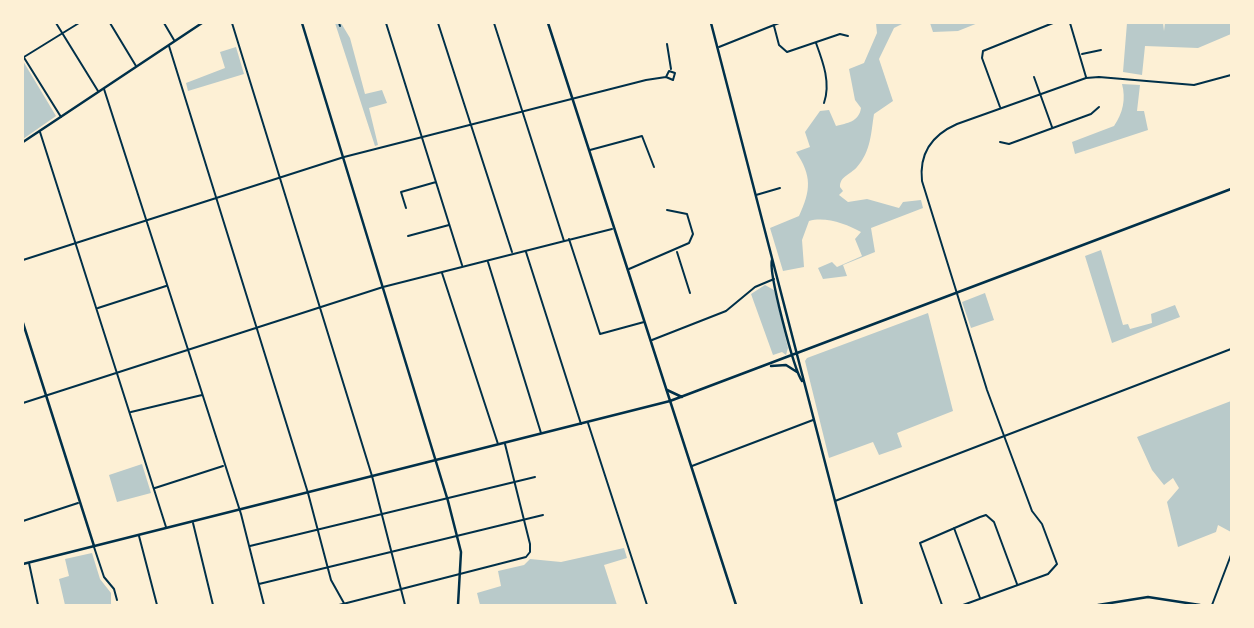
<!DOCTYPE html>
<html>
<head>
<meta charset="utf-8">
<style>
  body { margin:0 }
  #map { position:relative; width:1254px; height:628px; overflow:hidden; background:#fdf0d5; font-family:Manrope,sans-serif }
  canvas { display:block }
  .frame { position:absolute; inset:0; border:24px solid #fdf0d5; pointer-events:none }
</style>
</head>
<body>
<div id="map">
<canvas width="1254" height="628"></canvas>
<div class="frame"></div>
</div>
<script>
const ctx = document.querySelector('canvas').getContext('2d');
ctx.lineJoin = 'round';
function fill(path, color) { ctx.fillStyle = color; ctx.fill(path, 'evenodd'); }
function trace(path, color, width, dash) { ctx.strokeStyle = color; ctx.lineWidth = width; ctx.lineCap = dash ? 'butt' : 'round'; ctx.setLineDash(dash || []); ctx.stroke(path); }
const green = new Path2D(`
  M335,23H341L350,38L365,94L382,90L387,103L369,108L378,145L375,146Z
  M876,23H904L894,28L879,59L893,101L874,114C871,133 871,151 857,167C850,175 840,176 840,187L843,191L839,195L848,202L867,199L899,208L903,202L921,200L923,208L871,228L875,252L843,265L847,276L823,279L818,268L832,262L837,267L862,256L855,239L861,232C847,224 825,216 809,221L802,240L804,267L783,271L770,228L799,216C811,190 812,176 796,152L810,147L805,132L820,111L829,110L836,126C847,123 859,122 861,108L855,100L849,69L864,63L877,33Z
  M930,23H978L958,31L933,32Z
  M1127,23H1163L1164,31L1165,23H1231V34L1198,48L1145,46L1142,75L1123,72Z
  M236,47L244,74L188,91L186,83L225,68L220,52Z
  M23,61L56,116L23,139Z
  M1122,84L1140,85L1137,111H1144L1148,130L1075,154L1072,142L1114,126C1123,113 1126,99 1122,84Z
  M1101,250L1123,325L1128,324L1130,329L1152,323L1151,314L1175,305L1180,317L1112,343L1085,256Z
  M765,285L774,290L788,348L786,355L782,352L773,355L751,294Z
  M985,293L994,320L971,328L962,302Z
  M928,313L953,411L897,433L902,447L879,455L873,442L829,458L805,361L807,358Z
  M1231,401V532L1218,525L1216,532L1178,547L1167,502L1179,488L1173,478L1164,485L1152,470L1137,437Z
  M142,464L151,493L117,502L109,475Z
  M624,548L627,558L604,565L617,605H480L477,593L501,586L498,571L524,565L530,559L561,562Z
  M92,553L100,579L111,593V605H65L59,579L69,576L65,559Z`);
const minor = new Path2D(`
  M56,23L98,91
  M110,23L136,66
  M164,23L174,40
  M232,23L372,476L405,605
  M339,23L340,26
  M386,23L462,265
  M438,23L512,252
  M494,23L564,241
  M1070,23L1086,77
  M774,26L779,45L787,52L840,34L848,36
  M816,43C823,62 831,83 824,103
  M667,44L671,69
  M169,46L308,493L331,580L345,605
  M719,47L779,23
  M1082,54L1101,50
  M23,56L61,117
  M24,57L79,23
  M1034,77L1052,127
  M104,89L241,514L264,605
  M1000,107L982,58L983,51L1053,23
  M40,132L166,527
  M1000,142L1009,144L1091,114L1099,107
  M590,150L642,136L654,167
  M756,195L780,188
  M406,208L401,192L436,182
  M408,236L449,225
  M569,239L600,334L644,322
  M526,252L581,424
  M677,252L690,293
  M23,260L344,157L646,80L666,77L673,80L675,73L669,71L666,77
  M488,262L541,433
  M629,269L689,243L693,234L687,214L667,210
  M442,273L498,444
  M98,308L166,286
  M652,340L726,311L755,287L774,279
  M23,403L383,287L612,229
  M131,412L202,395
  M588,423L647,605
  M692,466L813,420
  M155,488L223,466
  M835,501L1231,349
  M23,521L78,503
  M193,523L213,605
  M954,528L980,598
  M139,536L157,605
  M250,546L535,477
  M94,547L104,577L114,589L117,600
  M29,563L38,605
  M259,584L543,515
  M339,605L526,557L530,552V544L505,444
  M942,605L920,543L980,517L986,515L994,522L1017,584
  M963,605L1048,574L1057,564L1042,524L1032,511L987,390L922,181C919,154 932,135 957,124L1086,78L1099,77L1194,85L1231,75
  M1212,605L1231,555`);
const tertiary = new Path2D(`
  M302,23L448,501L461,552L458,605
  M548,23L736,605
  M23,142L202,23
  M23,323L94,546
  M1098,605L1148,597L1200,605`);
const secondary = new Path2D(`
  M711,23L862,605
  M772,260C768,271 794,370 802,381
  M771,366L786,365L797,372
  M667,390L682,397
  M23,564L670,401L1231,189`);
fill(green, '#b9caca');
trace(minor, '#003049', 2);
trace(tertiary, '#003049', 2.5);
trace(secondary, '#003049', 2.5);
</script>
</body>
</html>
